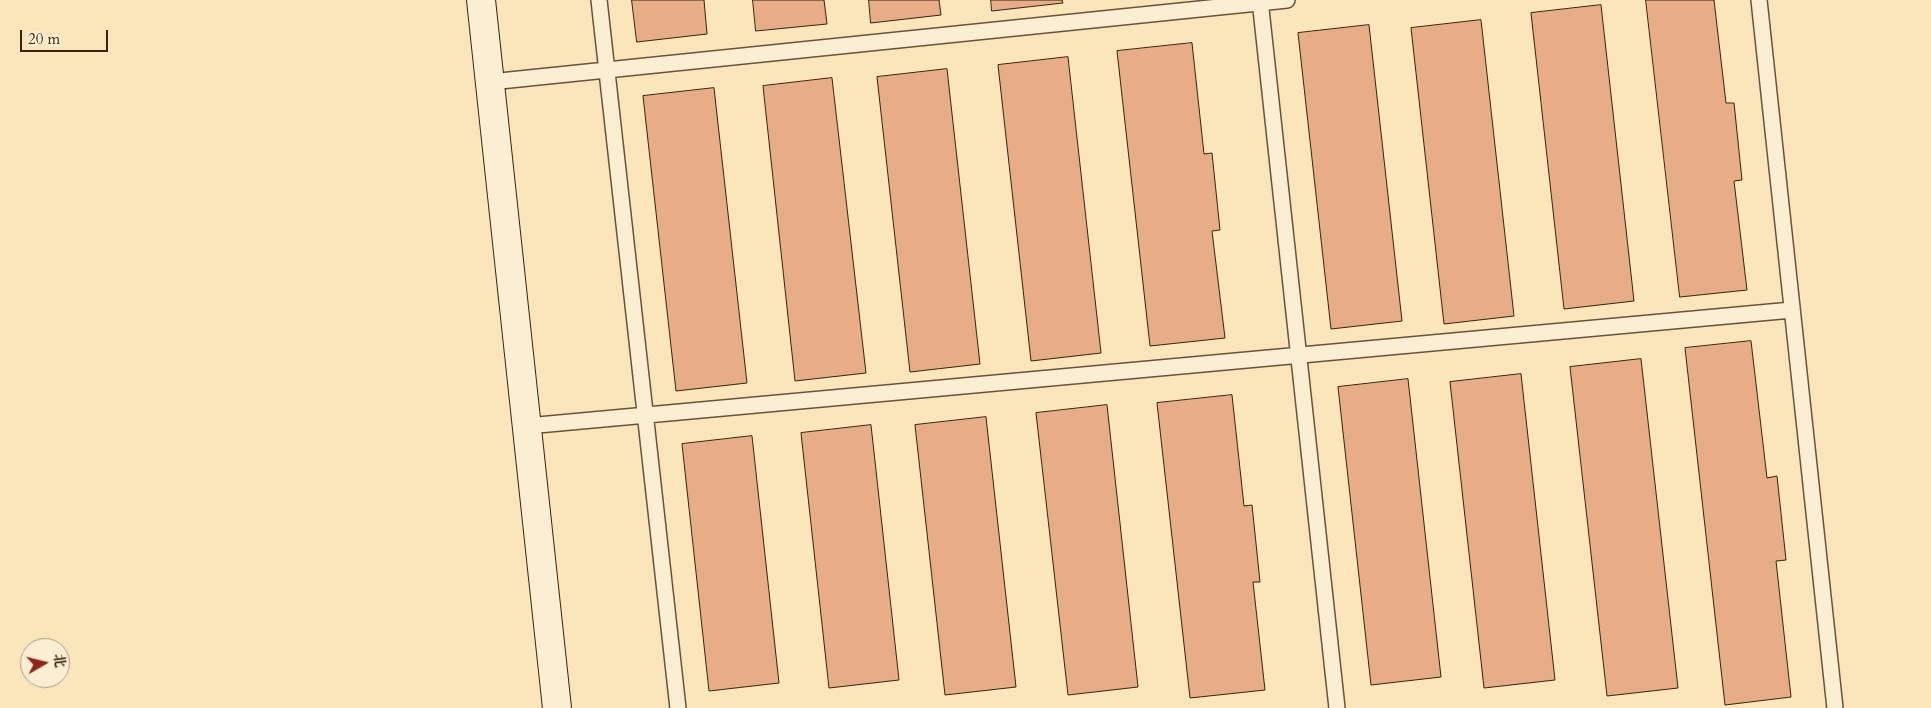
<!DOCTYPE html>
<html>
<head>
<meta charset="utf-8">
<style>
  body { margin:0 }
  #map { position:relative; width:1931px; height:708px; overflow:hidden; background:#fbe5ba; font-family:Cardo,"Noto Serif SC",serif }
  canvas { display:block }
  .north { position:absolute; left:20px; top:638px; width:50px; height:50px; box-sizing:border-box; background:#fceed2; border:1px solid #ad9d84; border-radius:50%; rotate:82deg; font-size:14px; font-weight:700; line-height:20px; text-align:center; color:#362310 }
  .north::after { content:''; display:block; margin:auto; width:18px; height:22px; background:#8f2418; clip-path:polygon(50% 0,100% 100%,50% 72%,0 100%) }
  .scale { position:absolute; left:20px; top:30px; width:88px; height:22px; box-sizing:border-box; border:2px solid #362310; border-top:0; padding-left:6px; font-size:15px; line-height:18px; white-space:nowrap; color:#362310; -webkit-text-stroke:4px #fceed2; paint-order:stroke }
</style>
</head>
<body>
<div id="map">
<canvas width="1931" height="708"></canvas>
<div class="north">北</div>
<div class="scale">20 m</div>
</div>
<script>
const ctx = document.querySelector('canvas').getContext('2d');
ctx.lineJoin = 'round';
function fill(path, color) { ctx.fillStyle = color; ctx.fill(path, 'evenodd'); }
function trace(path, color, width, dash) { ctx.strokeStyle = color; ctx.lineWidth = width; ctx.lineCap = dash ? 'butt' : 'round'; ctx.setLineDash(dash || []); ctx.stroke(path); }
const building = new Path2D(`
  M632,0H704L707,34L637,42Z
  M753,0H824L827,24L756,31Z
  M869,0H939L941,15L871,23Z
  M991,0H1062L1063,3L992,11Z
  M1646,0H1714L1726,103H1734L1742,180L1734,181L1747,290L1680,297Z
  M1601,5L1634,301L1564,309L1531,13Z
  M1481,20L1514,316L1444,324L1411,28Z
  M1369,25L1402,321L1331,329L1298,33Z
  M1192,43L1204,154L1212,153L1220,230L1212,231L1225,338L1150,346L1117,51Z
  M1068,57L1101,353L1031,361L998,65Z
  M947,69L980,364L910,372L877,77Z
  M832,78L866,373L795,381L763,86Z
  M714,88L747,383L676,391L643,96Z
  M1751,341L1767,478L1777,476L1786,560L1776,561L1791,697L1725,705L1685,348Z
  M1641,359L1678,688L1607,696L1570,367Z
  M1521,374L1555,680L1484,688L1450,382Z
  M1408,379L1441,677L1371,685L1338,387Z
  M1232,395L1244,506L1252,505L1260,582H1253L1265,690L1190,698L1157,403Z
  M1107,405L1138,687L1068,695L1036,413Z
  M986,417L1016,687L945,695L915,425Z
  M871,425L899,680L829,688L801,433Z
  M752,436L779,683L709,691L682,444Z`);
const lane = new Path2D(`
  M599,0L678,708
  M1260,0L1337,708
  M1759,0L1835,708
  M490,82L1287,0
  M527,426L1792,310`);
const secondary = new Path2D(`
  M481,0L557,708`);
fill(building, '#e7ad86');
trace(building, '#362310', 1);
trace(lane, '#67543a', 18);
trace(secondary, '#362310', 30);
trace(lane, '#fceed2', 15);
trace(secondary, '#fceed2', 28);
</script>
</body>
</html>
